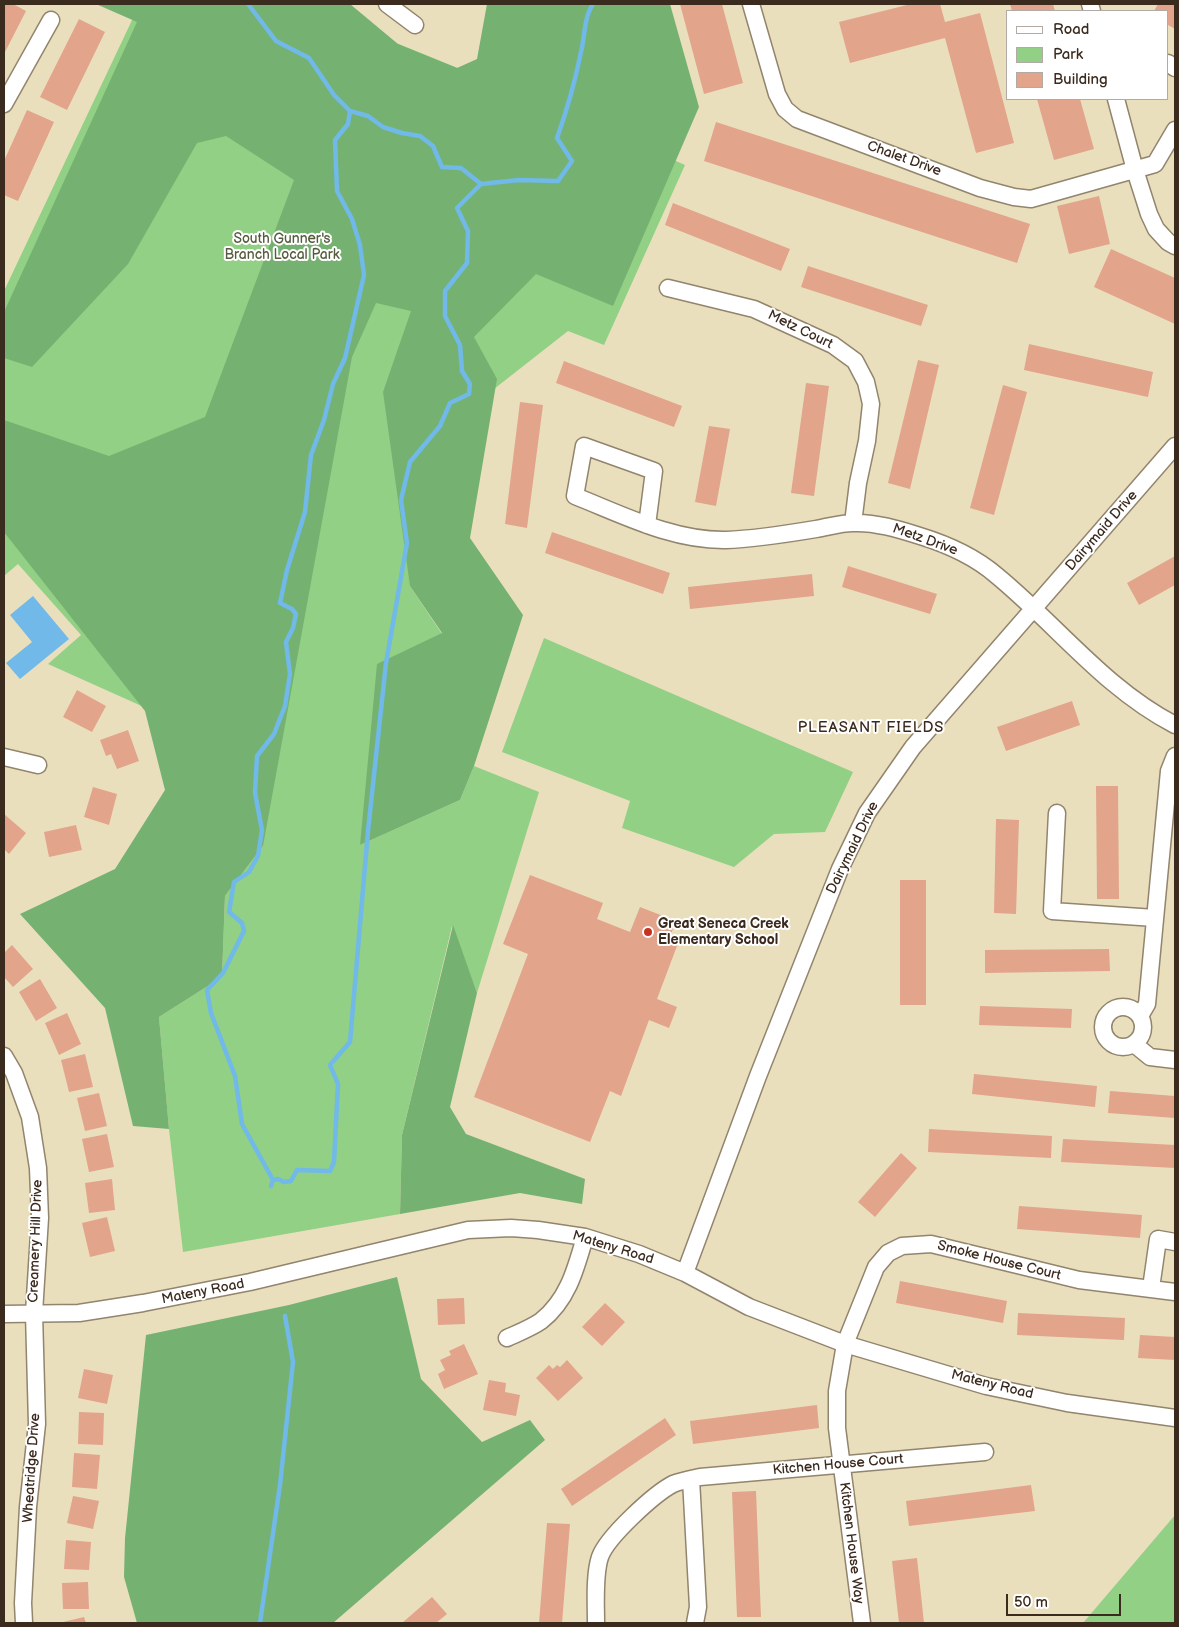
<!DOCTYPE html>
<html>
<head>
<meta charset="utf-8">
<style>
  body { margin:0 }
  #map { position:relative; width:1179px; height:1627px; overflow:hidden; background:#eadfbc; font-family:"Balsamiq Sans",sans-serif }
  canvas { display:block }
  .frame { position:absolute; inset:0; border:5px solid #3b2a1e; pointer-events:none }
  .legend { position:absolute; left:1006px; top:10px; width:162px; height:90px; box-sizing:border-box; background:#fff; border:1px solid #b1aaa5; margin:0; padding:6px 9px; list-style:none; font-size:15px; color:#3b2a1e }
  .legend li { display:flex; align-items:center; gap:10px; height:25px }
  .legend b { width:25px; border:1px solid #b1aaa5 }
  .scale { position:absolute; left:1006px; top:1594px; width:115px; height:22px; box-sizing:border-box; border:2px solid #3b2a1e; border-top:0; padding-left:6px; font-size:15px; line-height:18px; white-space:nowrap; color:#3b2a1e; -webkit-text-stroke:4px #fff; paint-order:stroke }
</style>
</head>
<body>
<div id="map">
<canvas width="1179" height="1627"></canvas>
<div class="frame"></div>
<ul class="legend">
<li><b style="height:6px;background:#fff"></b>Road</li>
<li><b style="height:14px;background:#92d085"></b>Park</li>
<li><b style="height:14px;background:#e2a48b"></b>Building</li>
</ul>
<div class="scale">50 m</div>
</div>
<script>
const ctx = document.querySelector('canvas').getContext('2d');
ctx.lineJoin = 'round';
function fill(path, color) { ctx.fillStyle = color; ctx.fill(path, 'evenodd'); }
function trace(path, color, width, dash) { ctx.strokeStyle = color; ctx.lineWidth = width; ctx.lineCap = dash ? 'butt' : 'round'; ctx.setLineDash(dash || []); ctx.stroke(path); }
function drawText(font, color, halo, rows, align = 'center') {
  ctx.font = font + ' "Balsamiq Sans",sans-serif'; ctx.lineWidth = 4; ctx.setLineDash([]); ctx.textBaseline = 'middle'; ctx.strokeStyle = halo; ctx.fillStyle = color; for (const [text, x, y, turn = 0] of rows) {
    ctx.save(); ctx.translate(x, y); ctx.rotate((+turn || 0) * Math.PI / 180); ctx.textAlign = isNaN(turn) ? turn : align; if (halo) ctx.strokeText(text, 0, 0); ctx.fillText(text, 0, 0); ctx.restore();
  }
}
const green = new Path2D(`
  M300,4L544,103L685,165L604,345L568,331L494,389L410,586L442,634L360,845L460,800L474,766L539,792L477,993L452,926L402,1135L400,1214L183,1252L169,1129L159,1017L222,977L225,896L263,846L146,708L48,664L81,635L18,564L4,576V291L133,18Z
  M544,638L853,772L825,832L774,834L734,867L622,828L630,801L502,752Z
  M1175,1515V1623H1083Z`);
const forest = new Path2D(`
  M96,4H350L398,44L457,68L477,59L487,4H670L699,107L613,306L536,274L474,337L497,379L470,538L523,615L474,766L460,800L360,845L377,664L442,633L410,586L383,392L411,311L376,303L352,357L263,846L225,896L222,977L159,1017L169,1129L133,1126L105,1008L20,914L115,869L165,790L145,711L4,532V420L109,456L205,417L294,180L226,136L197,143L128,264L32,367L4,358V312L137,22Z
  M453,925L477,993L450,1107L466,1134L585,1179L582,1204L520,1193L400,1214L402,1135Z
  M397,1277L421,1379L482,1442L530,1420L545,1440L333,1623H137L124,1577L125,1538L146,1335L289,1305Z`);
const water = new Path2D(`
  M33,596L69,639L20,679L6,663L32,642L10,615Z`);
const stream = new Path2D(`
  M248,4L276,41L309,58L334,95L350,111L348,124L335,140L337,191L352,219L360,245L364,275L345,358L333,384L324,420L311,455L305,512L287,570L280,603L292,609L296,614L293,628L286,642L290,674L285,706L274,734L257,756L255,793L262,830L258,856L249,872L234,882L229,912L242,923L244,931L223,973L207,990L211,1013L235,1076L242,1124L273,1180L271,1186
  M350,111L368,116L383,127L402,133L420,136L433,146L442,167L461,168L481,184
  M273,1180L278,1179L284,1182L291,1181L297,1170L330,1171L334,1162L338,1084L330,1065L350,1042L368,831L386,663L407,543L401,500L410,462L440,426L450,403L469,394L470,384L462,371L460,345L445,316V291L467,263L468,231L457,208L481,184L519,180L558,181L572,161L557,138C567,110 575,82 581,52C585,36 584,17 593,4
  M260,1623L280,1485L293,1362L285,1316`);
const building = new Path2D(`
  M4,4H13L26,11L4,54Z
  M680,4H722L743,83L704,94Z
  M911,4H940L945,22L980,13L1014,143L976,153L945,38L850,63L839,22Z
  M1010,4H1053L1055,11H1012Z
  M1158,4H1175V29L1168,25V11H1154Z
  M79,19L105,32L67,110L40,97Z
  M1037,99H1080L1094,149L1054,160Z
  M27,110L54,122L18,201L4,195V161Z
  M716,122L1030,224L1017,263L704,161Z
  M1099,196L1110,244L1069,254L1057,206Z
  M673,203L790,249L781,271L665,225Z
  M1111,249L1175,278V324L1094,287Z
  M808,266L928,305L921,326L801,287Z
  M1029,344L1153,372L1148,397L1024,370Z
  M918,360L939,365L910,489L888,483Z
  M564,361L682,406L674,427L556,383Z
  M806,383L829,386L814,496L791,493Z
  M1003,385L1027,392L994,515L970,508Z
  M520,402L543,405L527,528L505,524Z
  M709,426L730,429L716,506L695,502Z
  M552,532L670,573L663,594L545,553Z
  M1175,556V585L1139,605L1127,583Z
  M848,566L937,594L930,614L842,587Z
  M812,574L814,596L690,609L688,587Z
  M77,690L106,706L92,732L63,717Z
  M1072,701L1080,725L1006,751L997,727Z
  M128,730L139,761L117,769L111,754L106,756L100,740Z
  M1096,786H1118L1119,899H1097Z
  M93,787L117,794L109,825L84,817Z
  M4,814L26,833L9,854L4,849Z
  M996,819L1019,820L1016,914L994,913Z
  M76,825L82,850L49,857L44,832Z
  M530,875L603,903L597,919L630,932L640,907L676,921L671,934L680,938L657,999L677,1007L669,1028L649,1020L621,1096L610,1091L590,1142L474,1097L528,954L503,944Z
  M900,880H926V1005H900Z
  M12,945L33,969L13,987L4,977V953Z
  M1109,949L1110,971L985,973V950Z
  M40,979L57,1008L36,1021L19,992Z
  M980,1006L1072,1009L1071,1028L979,1025Z
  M67,1013L81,1044L59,1055L45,1023Z
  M85,1054L93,1087L69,1092L61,1060Z
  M974,1074L1097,1086L1095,1107L972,1094Z
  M1110,1091L1175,1096V1118L1108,1113Z
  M99,1093L107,1126L85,1131L77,1098Z
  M929,1129L1052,1136L1051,1158L928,1152Z
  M107,1134L114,1167L89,1172L82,1139Z
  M1063,1139L1175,1145V1168L1061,1162Z
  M901,1153L917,1168L875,1217L858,1202Z
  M112,1179L115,1210L89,1213L85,1183Z
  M1019,1206L1142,1215L1140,1238L1017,1229Z
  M107,1217L115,1251L90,1257L82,1223Z
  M900,1281L1007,1301L1003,1323L896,1303Z
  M464,1298L465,1324L438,1325L437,1299Z
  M605,1303L625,1322L602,1346L582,1327Z
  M1018,1313L1125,1318L1124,1340L1017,1335Z
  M1140,1335L1175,1337V1360L1138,1358Z
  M464,1344L478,1374L444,1389L438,1374L445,1370L440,1360L451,1355L449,1351Z
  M567,1360L583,1378L558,1401L536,1378L549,1365L553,1369L557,1365L560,1367Z
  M84,1369L113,1375L107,1404L78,1398Z
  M489,1380L506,1383L505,1392L520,1395L516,1416L483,1410Z
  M817,1405L819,1428L693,1444L690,1421Z
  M79,1412L104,1413L103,1445L78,1444Z
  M665,1418L676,1435L572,1506L561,1489Z
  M74,1453L100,1455L97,1489L72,1487Z
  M1031,1485L1035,1511L909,1526L906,1501Z
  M756,1491L761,1617H737L732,1492Z
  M73,1496L99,1501L93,1529L67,1523Z
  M547,1523L570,1524L562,1623H539Z
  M66,1540L91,1542L89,1570L64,1569Z
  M917,1558L924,1623H899L892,1561Z
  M88,1582L89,1609H63L62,1583Z
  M432,1597L447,1614L436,1623H402Z
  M84,1617L86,1623H63V1622Z`);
const minor = new Path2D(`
  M387,4L415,25
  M751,4L777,94L785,109L797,119L980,188L1014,197L1031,199L1155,164L1175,130
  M1090,4L1092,11
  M1168,63L1175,68
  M1116,99L1135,170L1149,214L1156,229L1168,242L1175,246
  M4,104L51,20
  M668,288L754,309L833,345L855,361L866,382L871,404L867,441L858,483L853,523
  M647,525L654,471L584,446L575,496C623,515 673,541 726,540C756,539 786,534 816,529C828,527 841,523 853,523C875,522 898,529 920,536C946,544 975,557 996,575C1057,625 1104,688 1175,725
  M4,757L38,765
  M1057,813L1052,911L1155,918
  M1103 1027a20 20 0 1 1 40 0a20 20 0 1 1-40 0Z
  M1140,1016L1147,1004L1169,771L1175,756
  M1134,1044L1150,1057L1175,1060
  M4,1056L14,1073L30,1117L38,1168L40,1218L34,1313L37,1424L28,1507L23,1603L24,1623
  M685,1273L758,1076L840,869L867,813L913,747L1175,446
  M1151,1288L1158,1239L1175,1242
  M4,1314L79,1313L143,1303L250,1282L468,1230L511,1228L538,1230L585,1237L639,1254L685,1273L749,1307L845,1344L986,1386L1067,1403L1175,1418
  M507,1338C518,1333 531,1328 541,1321C568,1300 576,1268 585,1237
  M691,1479L698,1607L695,1623
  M596,1623C596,1604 594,1575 600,1557C607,1537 654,1494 673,1484C681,1481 691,1479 700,1477L985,1452
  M862,1623L837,1428V1391L845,1344L876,1267L888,1253L902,1246L931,1244L1079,1280L1175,1292`);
const markers = [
  [648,932,5,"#c8321e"]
];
const streetNames = [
  ["Chalet Drive",904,159,20],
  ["Metz Court",800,330,26],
  ["Dairymaid Drive",1102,531,-49],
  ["Metz Drive",925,540,20],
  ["Dairymaid Drive",853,848,-64],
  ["Creamery Hill Drive",36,1241,-88],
  ["Mateny Road",613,1248,17],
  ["Smoke House Court",999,1261,14],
  ["Mateny Road",203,1292,-11],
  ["Mateny Road",992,1385,14],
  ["Kitchen House Court",838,1465,-5],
  ["Wheatridge Drive",32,1468,-86],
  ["Kitchen House Way",851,1543,83]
];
const parkNames = [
  ["South Gunner's",282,239],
  ["Branch Local Park",282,255]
];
const poiNames = [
  ["Great Seneca Creek",658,924],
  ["Elementary School",658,940]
];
const neighbourhoodNames = [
  ["PLEASANT FIELDS",871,728]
];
fill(green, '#92d085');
fill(forest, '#75b272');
fill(water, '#70b9e8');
trace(stream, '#70b9e8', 4.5);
fill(building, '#e2a48b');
trace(minor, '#92846d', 19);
trace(minor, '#fff', 16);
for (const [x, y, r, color] of markers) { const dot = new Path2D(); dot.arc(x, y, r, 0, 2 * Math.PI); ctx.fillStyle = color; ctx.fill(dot); trace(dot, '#fff', 2); }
drawText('14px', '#3b2a1e', '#fff', streetNames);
drawText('14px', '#555c3d', '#fff', parkNames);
drawText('bold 14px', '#3b2a1e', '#fff', poiNames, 'left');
ctx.letterSpacing = '1px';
drawText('15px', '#3b2a1e', '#fff', neighbourhoodNames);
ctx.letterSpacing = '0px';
</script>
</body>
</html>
